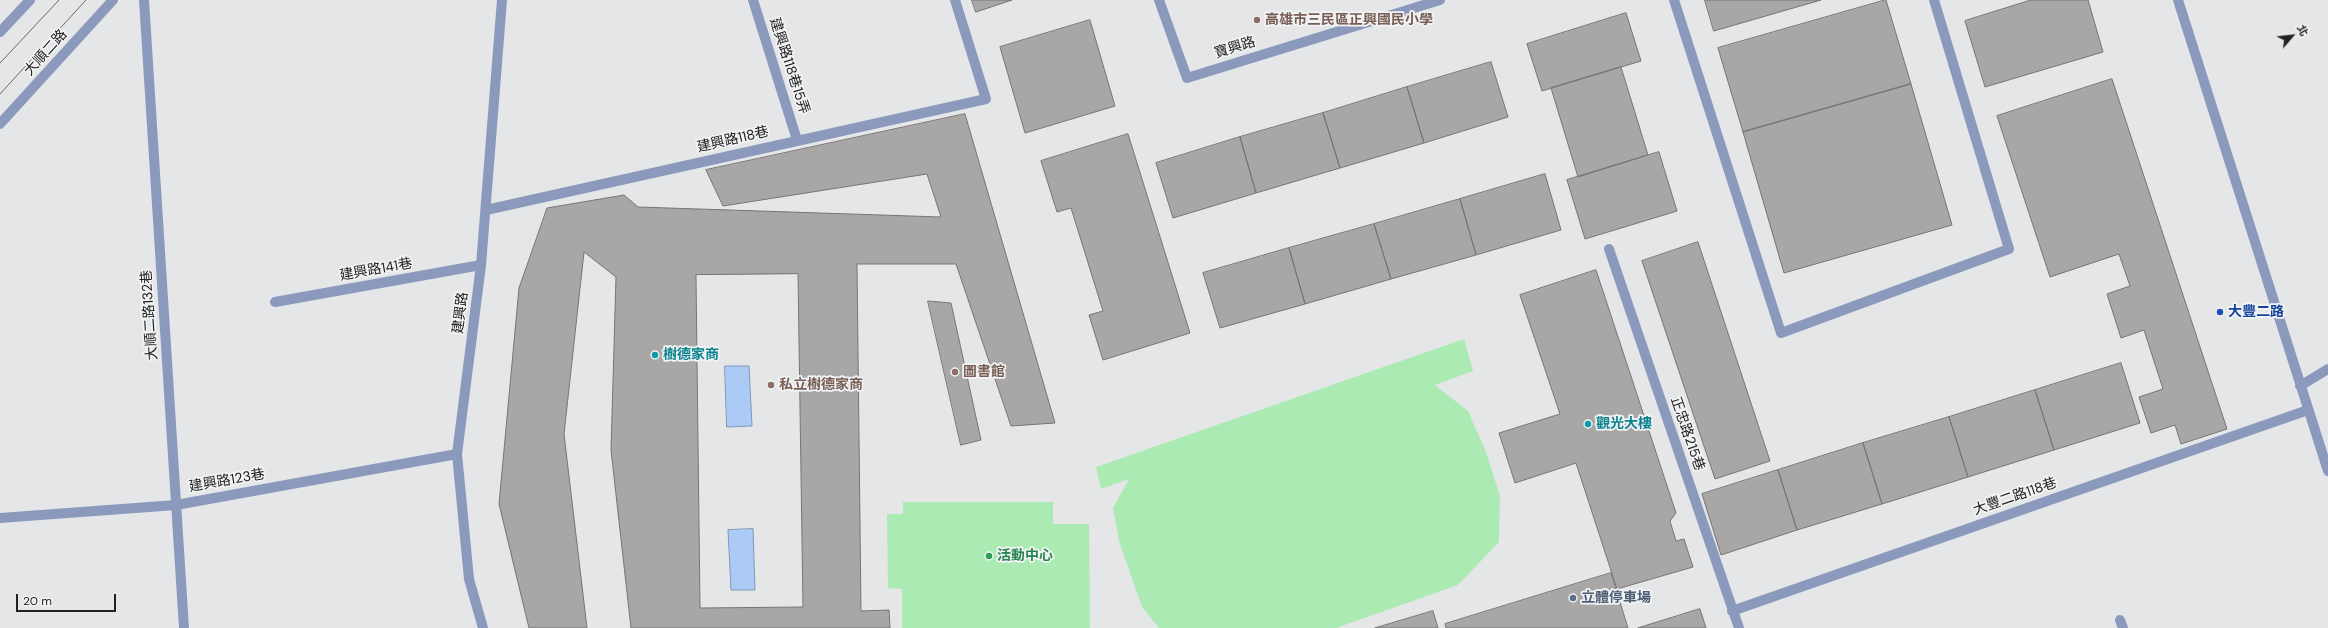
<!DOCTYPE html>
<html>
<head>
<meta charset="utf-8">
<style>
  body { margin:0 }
  #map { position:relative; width:2328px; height:628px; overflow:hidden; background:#e5e6e8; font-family:"DM Sans","Noto Sans TC",sans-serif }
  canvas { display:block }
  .north { position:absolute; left:2272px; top:16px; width:40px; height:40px; -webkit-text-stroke:3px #f2f3f5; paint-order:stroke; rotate:62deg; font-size:11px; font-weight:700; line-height:16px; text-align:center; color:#202122 }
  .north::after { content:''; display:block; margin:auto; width:14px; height:18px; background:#202122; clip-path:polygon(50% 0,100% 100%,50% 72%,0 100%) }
  .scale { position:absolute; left:16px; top:594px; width:100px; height:18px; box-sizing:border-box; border:2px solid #202122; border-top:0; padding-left:5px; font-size:12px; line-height:14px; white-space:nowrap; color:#202122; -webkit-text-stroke:3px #f2f3f5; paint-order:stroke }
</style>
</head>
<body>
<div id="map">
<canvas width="2328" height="628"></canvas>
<div class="north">北</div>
<div class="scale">20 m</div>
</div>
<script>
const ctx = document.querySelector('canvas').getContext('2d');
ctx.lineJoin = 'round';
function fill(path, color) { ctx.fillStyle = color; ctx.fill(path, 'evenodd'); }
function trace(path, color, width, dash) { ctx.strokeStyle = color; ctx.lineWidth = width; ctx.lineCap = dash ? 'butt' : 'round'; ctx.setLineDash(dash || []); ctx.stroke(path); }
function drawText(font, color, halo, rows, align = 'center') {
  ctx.font = font + ' "DM Sans","Noto Sans TC",sans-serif'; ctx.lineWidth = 3.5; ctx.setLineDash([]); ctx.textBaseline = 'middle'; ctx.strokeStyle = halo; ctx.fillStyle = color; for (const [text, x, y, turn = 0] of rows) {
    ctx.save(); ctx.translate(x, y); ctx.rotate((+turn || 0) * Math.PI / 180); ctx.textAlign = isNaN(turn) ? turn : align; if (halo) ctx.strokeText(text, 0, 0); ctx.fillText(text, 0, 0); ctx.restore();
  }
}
const green = new Path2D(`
  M1464,339L1473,371L1435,385L1468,411L1486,452L1500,496L1499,542L1458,585L1336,628H1159L1142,607L1119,541L1113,508L1129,479L1101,489L1096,467Z
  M903,502H1053V524H1089L1090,628H902V589L888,588L887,514H903Z`);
const water = new Path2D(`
  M725,366H749L752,426L727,427Z
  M753,529L755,590H731L728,530Z`);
const building = new Path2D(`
  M972,0H1012L976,12Z
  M1705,0H1821L1714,31Z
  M1886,0L1911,84L1743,132L1718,48Z
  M2031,0H2088L2103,52L1985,87L1965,21Z
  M1626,13L1641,61L1542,91L1527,44Z
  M1090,20L1115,106L1025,133L1000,47Z
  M1491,62L1508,117L1424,143L1407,87Z
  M1621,67L1648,155L1578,177L1551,88Z
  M2112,79L2227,429L2181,444L2175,425L2151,433L2139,397L2163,389L2144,330L2121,338L2107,294L2130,286L2119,254L2050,277L1997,116Z
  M1911,84L1952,225L1784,273L1743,132Z
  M1407,87L1424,143L1340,168L1323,113Z
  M1323,113L1340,168L1256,193L1240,137Z
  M965,114L1055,423L1011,426L956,264H857L861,611L889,610L890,628H631L611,450L616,277L584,252L564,434L587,628H529L499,504L519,288L547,208L624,195L638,207L941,217L927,174L723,206L706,170ZM798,274L803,607L700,608L696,275Z
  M1128,134L1190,333L1103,360L1089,315L1103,311L1071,208L1057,212L1041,161Z
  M1240,137L1256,193L1173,218L1156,163Z
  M1659,152L1677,211L1585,239L1567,180Z
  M1545,174L1561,230L1476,255L1460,199Z
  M1460,199L1476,255L1391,279L1374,224Z
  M1374,224L1391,279L1305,304L1289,248Z
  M1698,242L1770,461L1715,479L1642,261Z
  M1289,248L1305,304L1220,328L1203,273Z
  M1596,270L1676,513L1670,521L1676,541L1684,539L1693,567L1617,589L1576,463L1515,483L1499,433L1560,414L1520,295Z
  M928,301L951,303L981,440L961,445Z
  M2121,363L2140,423L2054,450L2035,390Z
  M2035,390L2054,450L1968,477L1949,417Z
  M1949,417L1968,477L1882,504L1863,443Z
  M1863,443L1882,504L1797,530L1778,470Z
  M1778,470L1797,530L1721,555L1702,494Z
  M1611,573L1628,628H1446L1445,624Z
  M1700,609L1706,628H1638Z
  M1433,611L1438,628H1375Z`);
const service = new Path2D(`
  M144,0L184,628
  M753,0L797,140
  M486,210L986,99L955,0
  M275,302L481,265
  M0,518L176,505L457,454`);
const minor = new Path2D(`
  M1159,0L1187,78L1440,0
  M1674,0L1781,333L2009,249L1934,0
  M2178,0L2328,471
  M1609,249L1739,628
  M2300,386L2328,369
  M1732,611L2308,410
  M2120,620L2123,628
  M483,628L469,579L457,454L481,265L502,0`);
const tertiary = new Path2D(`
  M0,32L30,0
  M0,124L113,0`);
const tram = new Path2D(`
  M0,63L59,0
  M0,94L86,0`);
const markers = [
  [1257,20,4,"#8d6e63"],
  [2220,312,4,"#1a4fb4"],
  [655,355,4,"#0f9aa8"],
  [955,372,4,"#8d6e63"],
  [771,385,4,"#8d6e63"],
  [1588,424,4,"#0f9aa8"],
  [989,556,4,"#2e9e5b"],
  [1573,598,4,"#5c6f8a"]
];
const educationNames = [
  ["高雄市三民區正興國民小學",1265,20],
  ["圖書館",963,372],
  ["私立樹德家商",779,385]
];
const streetNames = [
  ["寶興路",1235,48,-17],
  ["大順二路",46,53,-48],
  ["建興路118巷15弄",789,66,72],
  ["建興路118巷",733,140,-13],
  ["建興路141巷",376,270,-10],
  ["建興路",461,313,-83],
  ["大順二路132巷",150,315,-94],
  ["正忠路215巷",1687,434,71],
  ["建興路123巷",227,481,-10],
  ["大豐二路118巷",2015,497,-19]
];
const transitNames = [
  ["大豐二路",2228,312]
];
const cultureNames = [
  ["樹德家商",663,355],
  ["觀光大樓",1596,424]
];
const leisureNames = [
  ["活動中心",997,556]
];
const serviceNames = [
  ["立體停車場",1581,598]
];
fill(green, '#aceab4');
fill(water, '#abcaf6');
trace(water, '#8197b6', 1);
fill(building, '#a9a7a6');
trace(building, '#777574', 1);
trace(service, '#8b9abc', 10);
trace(minor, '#8b9abc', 10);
trace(tertiary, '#8b9abc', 10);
trace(tram, '#68696b', 1);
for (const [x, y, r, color] of markers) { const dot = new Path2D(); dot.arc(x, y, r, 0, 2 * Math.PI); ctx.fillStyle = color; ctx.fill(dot); trace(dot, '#f2f3f5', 1.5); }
drawText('bold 14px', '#785e54', '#f2f3f5', educationNames, 'left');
drawText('14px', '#202122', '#f2f3f5', streetNames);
drawText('bold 14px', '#164399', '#f2f3f5', transitNames, 'left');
drawText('bold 14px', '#0d838f', '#f2f3f5', cultureNames, 'left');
drawText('bold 14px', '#27864d', '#f2f3f5', leisureNames, 'left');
drawText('bold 14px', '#4e5e75', '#f2f3f5', serviceNames, 'left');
</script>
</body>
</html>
